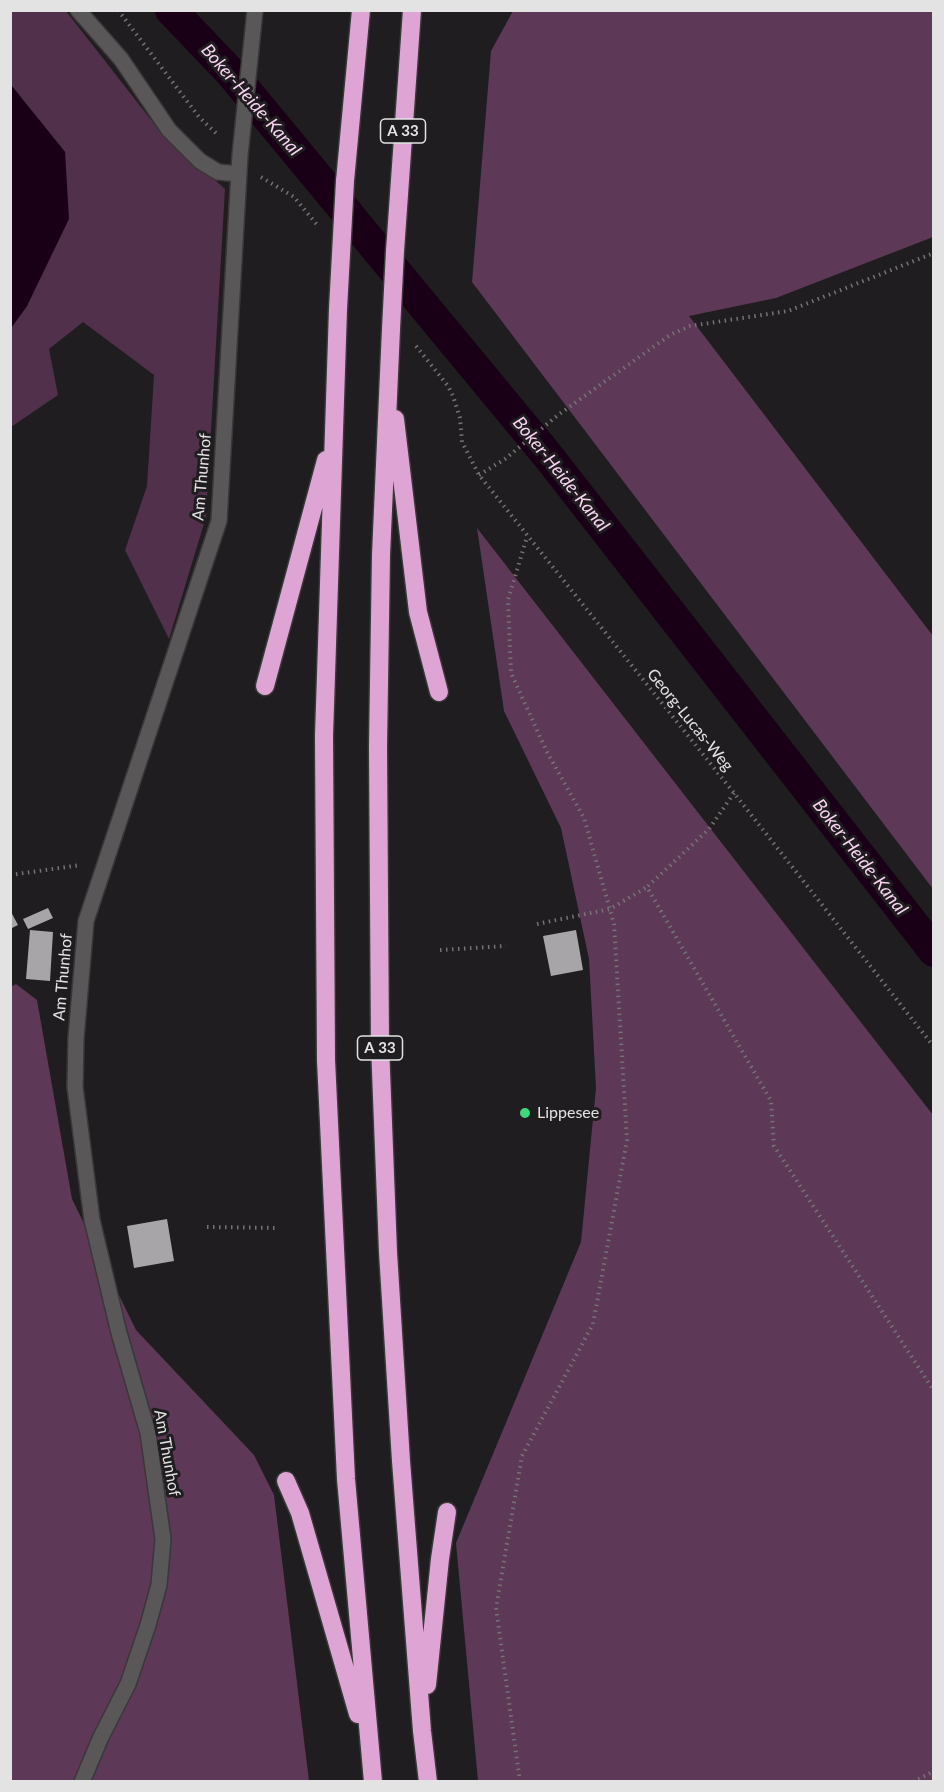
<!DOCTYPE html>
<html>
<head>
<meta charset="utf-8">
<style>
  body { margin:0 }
  #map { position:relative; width:944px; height:1792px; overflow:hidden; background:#1f1d1f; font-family:Lato,sans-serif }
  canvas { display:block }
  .frame { position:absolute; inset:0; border:12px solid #e4e3e4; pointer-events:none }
</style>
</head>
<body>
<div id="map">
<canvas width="944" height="1792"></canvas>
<div class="frame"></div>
</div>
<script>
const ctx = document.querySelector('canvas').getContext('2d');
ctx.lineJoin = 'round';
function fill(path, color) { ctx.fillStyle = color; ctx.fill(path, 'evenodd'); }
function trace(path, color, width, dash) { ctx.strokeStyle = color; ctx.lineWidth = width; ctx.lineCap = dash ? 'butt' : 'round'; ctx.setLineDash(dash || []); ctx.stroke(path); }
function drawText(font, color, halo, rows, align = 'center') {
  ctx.font = font + ' Lato,sans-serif'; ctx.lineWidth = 6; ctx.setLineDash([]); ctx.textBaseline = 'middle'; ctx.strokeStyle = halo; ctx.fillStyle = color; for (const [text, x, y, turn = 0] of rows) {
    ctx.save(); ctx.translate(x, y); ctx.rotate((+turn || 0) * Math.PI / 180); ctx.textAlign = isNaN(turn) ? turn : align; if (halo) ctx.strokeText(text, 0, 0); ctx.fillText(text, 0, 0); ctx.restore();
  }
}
const green = new Path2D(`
  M11,11H66L159,130L225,189L206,517L169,639L125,550L147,486L154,375L83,322L49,349L58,395L11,427V328L27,306L65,152L11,85Z`);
const forest = new Path2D(`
  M513,11H933V237L776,298L689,316L933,636V889L472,282L491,51Z
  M477,528L933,1115V1781H478L456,1543L581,1242L596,1088L589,959L561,828L504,711Z
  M16,984L37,1000L72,1199L136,1330L254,1455L274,1495L309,1781H11L10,987Z`);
const water = new Path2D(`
  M11,85L65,152L69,219L27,306L11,328Z`);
const canal = new Path2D(`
  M171,10L232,74L548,456L934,951`);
const building = new Path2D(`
  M48,908L53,918L28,929L23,919Z
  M10,910L18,925L10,929Z
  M30,930L53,932L50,981L26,979Z
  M576,930L583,970L551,976L543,936Z
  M167,1219L174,1261L134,1268L127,1226Z`);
const path = new Path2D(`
  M118,10L199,117L219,136
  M261,177L294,197L318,226
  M416,346L448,386L453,396L460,418L462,442L479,475L734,793L934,1047
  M479,475L505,459L558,415L670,335L690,326L788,311L934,253
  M734,793L709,829L647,887L771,1101L774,1146L934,1391
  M10,875L81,865
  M537,924L610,909L647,887
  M440,950L506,946
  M207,1227L279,1228
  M520,1782L496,1608L522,1456L593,1324L627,1140L614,924L584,818L547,752L511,673L508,600L527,537
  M913,1782L934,1771`);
const minor = new Path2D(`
  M78,10L121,59L169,130L200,161L218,172L239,174
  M82,1782L100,1739L128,1684L148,1625L159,1585L163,1539L148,1433L119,1333L92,1220L75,1087L76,1038L86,921L219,521L240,155L255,10`);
const highway = new Path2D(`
  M345,181L361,10
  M395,251L412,10
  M338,309L324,736L326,1060L346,1479L373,1782
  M391,329L381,555L378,747L380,1045L388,1252L401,1461L422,1731L428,1782
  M395,419L418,612L439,692
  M265,686L326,460
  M286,1481L300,1513L358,1714
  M427,1685L440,1559L447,1512`);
const highwayBridge = new Path2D(`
  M338,309L345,181
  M391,329L395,251`);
const markers = [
  [525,1113,6,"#40d77c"]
];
const shields = [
  [403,131,45],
  [380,1048,45]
];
const shieldNames = [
  ["A 33",403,131],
  ["A 33",380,1048]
];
const streetNames = [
  ["Am Thunhof",202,477,-85],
  ["Georg-Lucas-Weg",690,720,51],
  ["Am Thunhof",63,977,-85],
  ["Am Thunhof",167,1453,80]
];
const poiNames = [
  ["Lippesee",537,1113]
];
const waterNames = [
  ["Boker-Heide-Kanal",251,100,49],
  ["Boker-Heide-Kanal",561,474,51],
  ["Boker-Heide-Kanal",860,857,52]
];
fill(green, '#50304b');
fill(forest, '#5d3857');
fill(water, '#190016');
trace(canal, '#190016', 32);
fill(building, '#a8a5a8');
trace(minor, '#393739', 18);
trace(highway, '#393739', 21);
trace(path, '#757375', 4, [1.5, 4.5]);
trace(minor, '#5a5759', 15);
trace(highway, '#dea5d4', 18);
trace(highwayBridge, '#393739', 21, []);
trace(highwayBridge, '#dea5d4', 18);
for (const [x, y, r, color] of markers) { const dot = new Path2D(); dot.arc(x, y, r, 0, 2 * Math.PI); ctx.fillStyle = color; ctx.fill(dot); trace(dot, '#1f1d1f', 2); }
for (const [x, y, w] of shields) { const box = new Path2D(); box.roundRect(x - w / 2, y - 12, w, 24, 4.5); ctx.fillStyle = '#1f1d1f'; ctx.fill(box); trace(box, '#e4e3e4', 1.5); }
drawText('bold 15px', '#e4e3e4', null, shieldNames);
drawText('16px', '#e4e3e4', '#1f1d1f', streetNames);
drawText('16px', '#e4e3e4', '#1f1d1f', poiNames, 'left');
drawText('italic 18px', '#fbd4f3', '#1f1d1f', waterNames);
</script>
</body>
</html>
